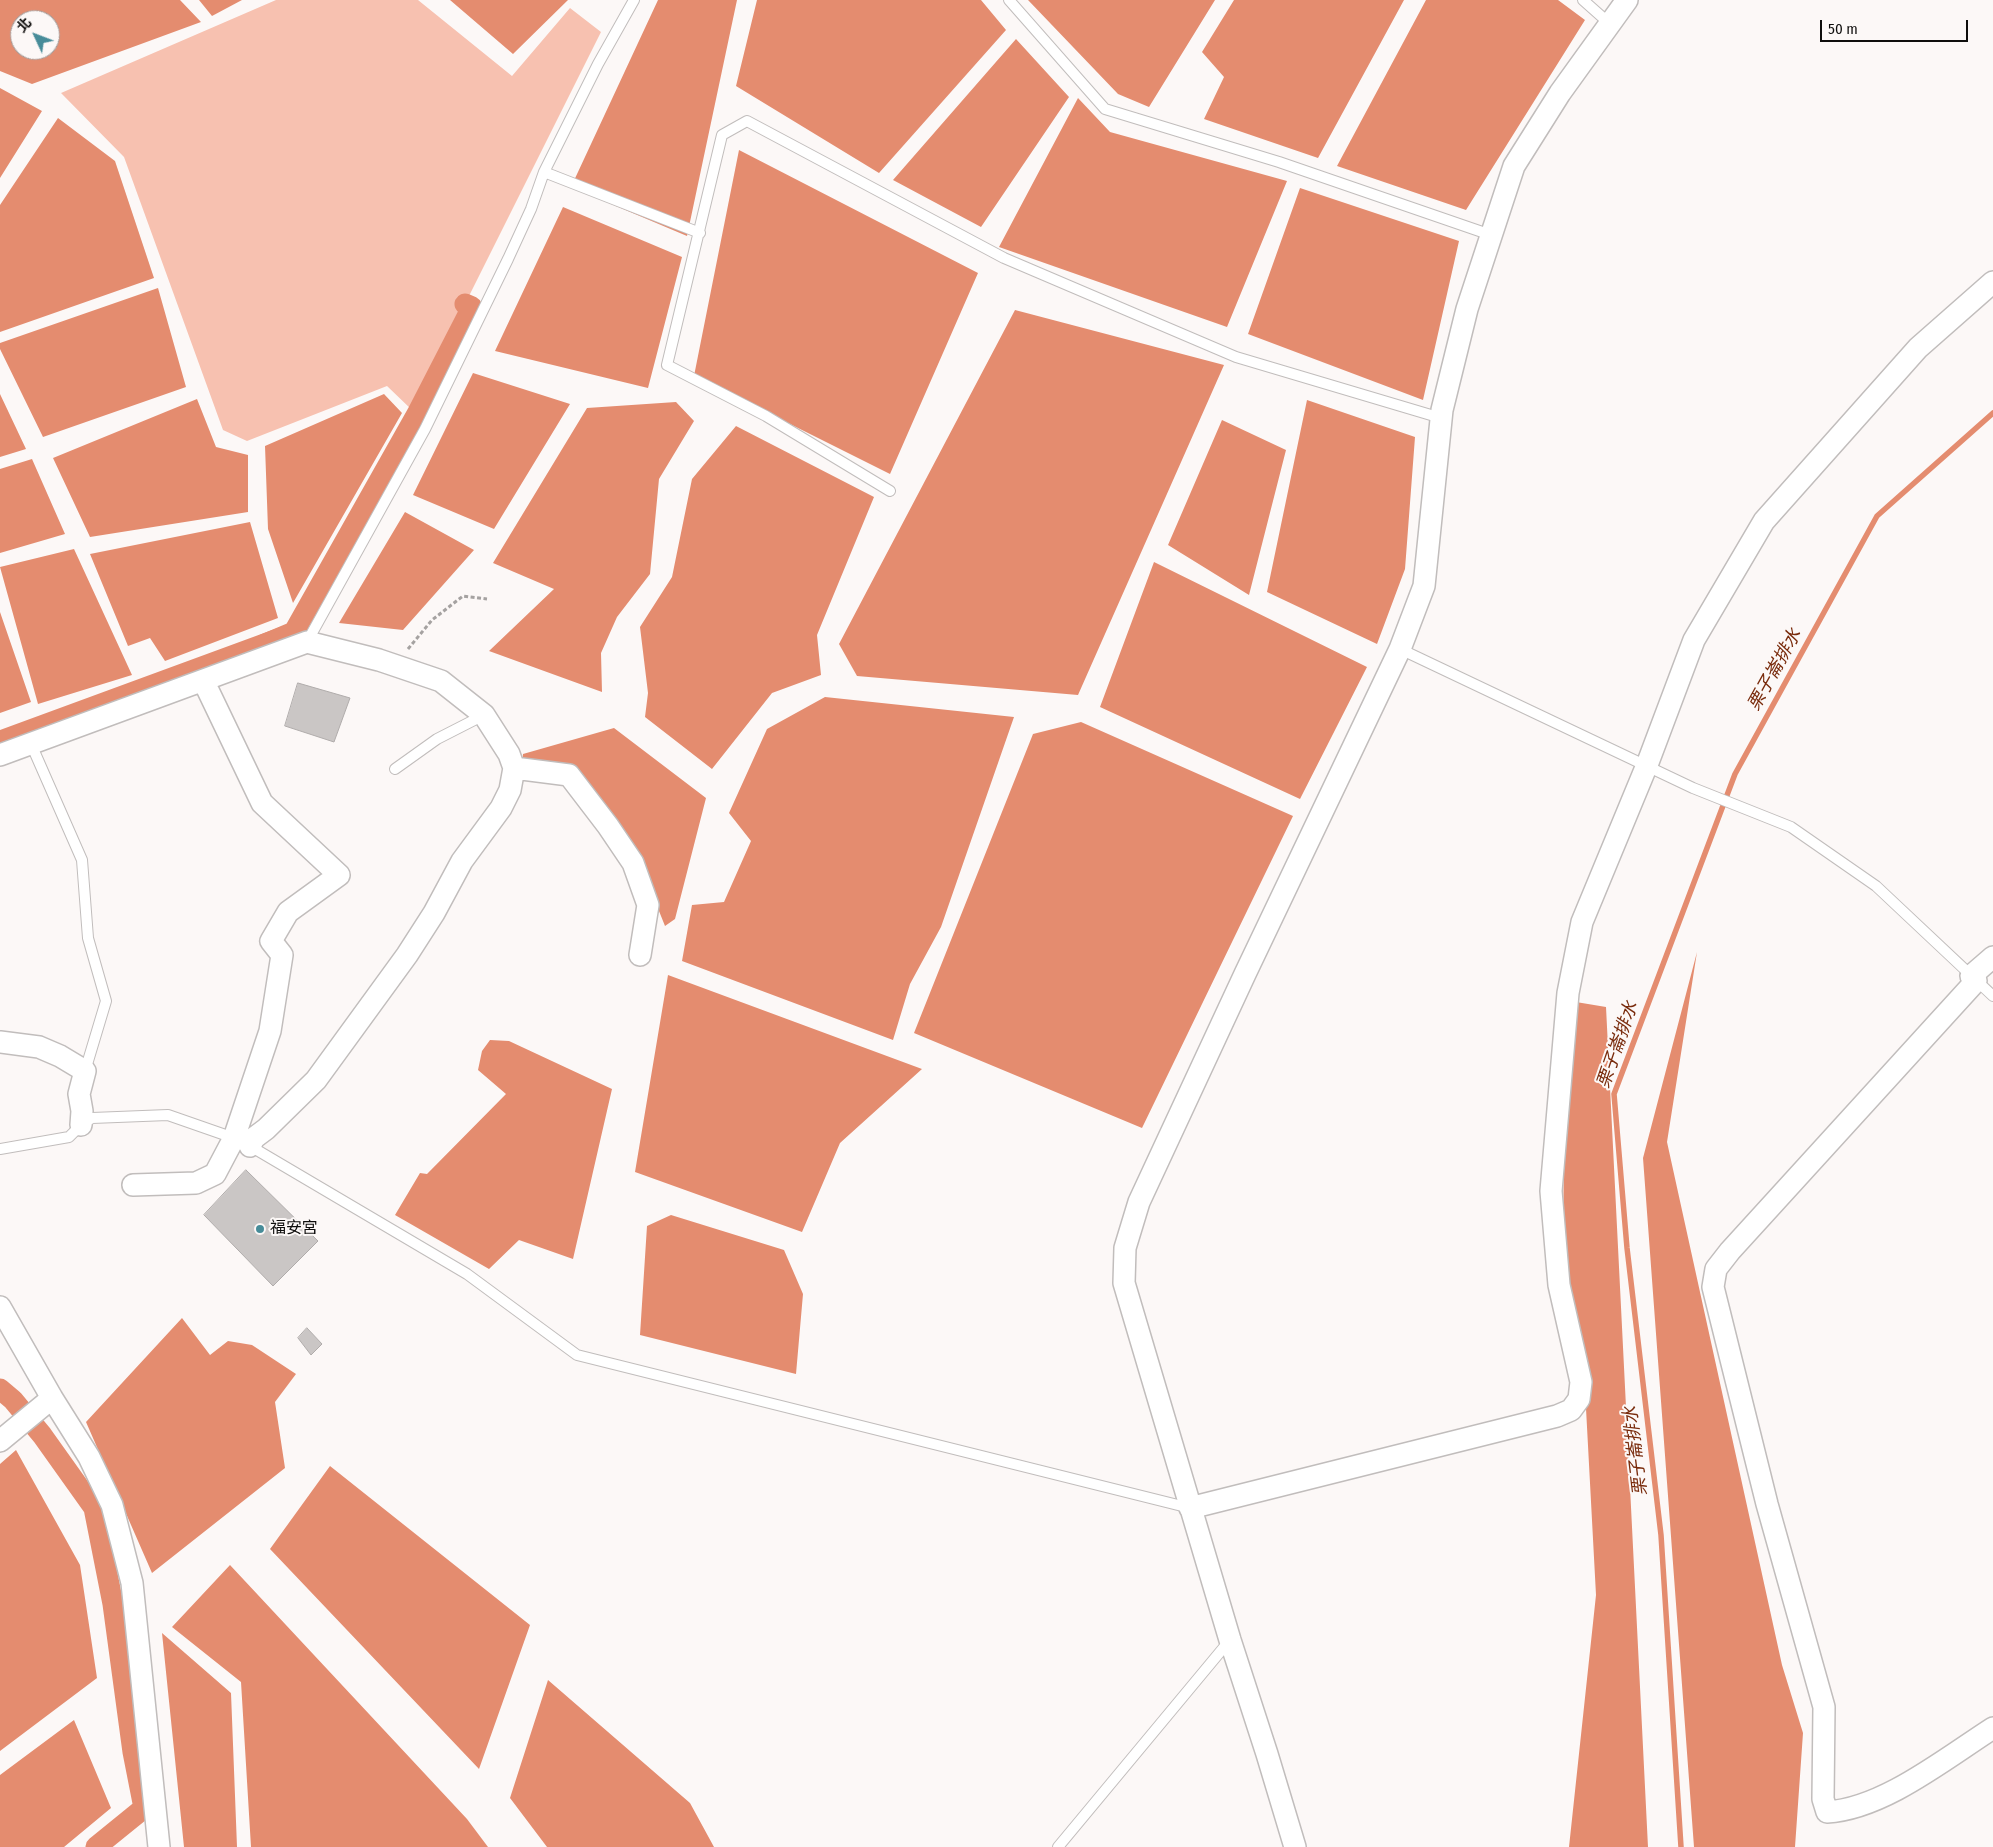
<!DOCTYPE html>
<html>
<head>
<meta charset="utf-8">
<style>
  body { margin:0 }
  #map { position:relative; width:1993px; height:1847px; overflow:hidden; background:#fcf8f7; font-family:"Fira Sans Condensed","Noto Sans TC",sans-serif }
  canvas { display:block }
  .north { position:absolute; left:10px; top:10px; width:50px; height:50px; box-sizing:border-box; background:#fcf8f7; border:1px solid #9d9a99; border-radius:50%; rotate:313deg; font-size:14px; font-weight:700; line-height:20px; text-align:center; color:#0f0e0d }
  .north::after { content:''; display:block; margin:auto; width:18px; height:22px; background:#478c99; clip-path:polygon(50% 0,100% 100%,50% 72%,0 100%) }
  .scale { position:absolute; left:1820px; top:20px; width:148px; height:22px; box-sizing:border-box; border:2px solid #0f0e0d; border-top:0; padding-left:6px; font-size:15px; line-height:18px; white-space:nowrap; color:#0f0e0d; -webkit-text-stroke:4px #fcf8f7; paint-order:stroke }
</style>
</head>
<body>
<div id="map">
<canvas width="1993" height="1847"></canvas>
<div class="north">北</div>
<div class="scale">50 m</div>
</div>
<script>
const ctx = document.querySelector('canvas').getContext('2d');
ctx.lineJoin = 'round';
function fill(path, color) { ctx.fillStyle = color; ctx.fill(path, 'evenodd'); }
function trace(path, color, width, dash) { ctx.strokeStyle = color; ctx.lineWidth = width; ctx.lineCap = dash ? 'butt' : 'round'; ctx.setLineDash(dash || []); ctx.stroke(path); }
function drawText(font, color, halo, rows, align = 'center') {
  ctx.font = font + ' "Fira Sans Condensed","Noto Sans TC",sans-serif'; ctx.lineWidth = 4; ctx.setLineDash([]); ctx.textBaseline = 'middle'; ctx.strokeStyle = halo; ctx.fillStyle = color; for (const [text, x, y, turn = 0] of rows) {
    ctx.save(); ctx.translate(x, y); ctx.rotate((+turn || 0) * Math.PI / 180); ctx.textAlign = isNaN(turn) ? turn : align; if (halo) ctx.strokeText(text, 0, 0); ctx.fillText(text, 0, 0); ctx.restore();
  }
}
const green = new Path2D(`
  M276,0H418L512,76L570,8L601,32L412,410L387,386L247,441L223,430L124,157L61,93Z`);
const water = new Path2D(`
  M0,0H180L201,22L32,84L0,71ZM20,20H50V50H20Z
  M199,0H242L212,16Z
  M450,0H568L513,54Z
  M658,0H737L687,236L571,187Z
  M757,0H981L1006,30L879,173L736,86Z
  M1028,0H1215L1149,107L1118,94Z
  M1234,0H1404L1318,158L1204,119L1224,77L1202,52Z
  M1426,0H1558L1585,20L1466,210L1337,166Z
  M1016,39L1069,97L981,227L893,180Z
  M0,88L42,111L0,178Z
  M1078,98L1110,132L1287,181L1227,327L999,247Z
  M58,118L115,161L154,278L0,332V205Z
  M739,150L978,273L890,474L694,376Z
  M1300,188L1459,241L1423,400L1248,334Z
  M563,207L682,257L648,388L495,351Z
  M158,288L186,387L43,437L0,349V343Z
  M1015,310L1224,365L1078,695L857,676L839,644Z
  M473,373L570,404L494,529L413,495Z
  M0,394L26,449L0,457Z
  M384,394L402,413L293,603L268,529L265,446Z
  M197,399L216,447L248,455V512L90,537L53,458Z
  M1307,400L1415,437L1405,569L1377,644L1267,592Z
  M676,402L694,421L659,479L650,574L617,617L601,653L602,692L489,651L554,589L493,563L587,408Z
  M1222,420L1286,450L1249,595L1168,545Z
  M736,426L874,497L817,635L821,675L772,693L712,769L645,717L648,693L640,627L672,577L692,479Z
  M32,459L65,534L0,553V469Z
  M405,512L474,550L403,630L339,623Z
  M250,522L278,618L165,661L150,638L128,646L90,554Z
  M74,549L132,675L38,704L0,567Z
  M1154,562L1367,667L1300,799L1100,707Z
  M0,612L31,702L0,713Z
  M283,626L295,639L0,751V730Z
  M825,697L1014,717L941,927L910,984L893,1040L682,961L692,905L724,902L751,841L729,813L767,729Z
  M1081,722L1293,816L1142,1128L914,1033L1033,734Z
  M614,728L706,798L675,919L665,926L649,886L579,788L522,765L523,754Z
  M1697,952L1667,1142L1782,1665L1803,1733L1795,1847H1694L1643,1158Z
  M668,975L922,1069L840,1143L802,1232L635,1172Z
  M1576,1002L1606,1007L1648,1847H1569L1596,1595L1584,1371L1563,1253L1564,1138Z
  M490,1040L509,1041L612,1089L573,1259L519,1240L489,1269L395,1215L420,1173L427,1174L506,1094L478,1070L482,1051Z
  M671,1215L784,1250L803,1294L796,1374L640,1335L647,1226Z
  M182,1318L210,1355L228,1341L252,1345L296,1374L275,1402L285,1468L152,1573L86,1422Z
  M16,1450L80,1565L97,1678L0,1751V1464Z
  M330,1466L530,1625L479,1769L270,1549Z
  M230,1565L467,1819L488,1847H251L241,1682L172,1627Z
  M162,1633L231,1693L237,1847H184Z
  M548,1680L690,1803L714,1847H547L510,1798Z
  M74,1720L111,1808L64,1847H0V1775Z`);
const stream = new Path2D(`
  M1681,1847L1661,1535L1627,1248L1614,1094L1735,774L1877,516L1993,413`);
const canal = new Path2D(`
  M263,645L294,632L417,414L472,307L465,304
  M0,1389L13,1400L42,1435L94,1508L113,1604L133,1752L144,1808L96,1847`);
const building = new Path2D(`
  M298,683L350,698L334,742L285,726Z
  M246,1170L318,1241L273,1286L204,1215Z
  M307,1328L322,1344L311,1355L298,1338Z`);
const path = new Path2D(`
  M408,649L432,620L463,596L487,599`);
const service = new Path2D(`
  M1009,0L1105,109L1279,162L1491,235
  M1583,0L1610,24
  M544,172L700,233
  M890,491L766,416L667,365L722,135L747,121L1004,258L1236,357L1441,418
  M307,642L425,429L508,259L531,209L544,172L598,64L634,0
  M1400,649L1693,788L1791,827L1876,886L1993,996
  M31,744L82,860L88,938L106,1001L85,1071
  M395,769L437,739L484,715
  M0,1149L69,1137L81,1125L92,1118L168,1115L234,1138L250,1146L467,1274L577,1355L1190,1508
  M1058,1847L1230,1640`);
const minor = new Path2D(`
  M0,755L307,642L379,660L441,681L484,715L509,754L514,768L510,790L501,808L462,861L434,913L407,955L316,1080L266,1129L254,1138L250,1146
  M514,768L569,775L608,826L633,863L648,905L640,955
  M1971,976L1993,957
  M1976,981L1730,1251L1716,1269L1713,1287L1767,1504L1824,1707L1823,1799L1827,1812C1883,1809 1946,1758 1993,1728
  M0,1042L39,1047L60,1056L85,1071L79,1094L82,1111L81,1125
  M133,1185L196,1183L215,1174L234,1138L270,1031L282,955L271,941L288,912L339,875L262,803L204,682
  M0,1307L52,1398L89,1457L112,1505L132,1583L159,1847
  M0,1441L51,1399
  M1190,1508L1557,1416L1571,1410L1579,1399L1581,1382L1559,1285L1551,1191L1568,993L1582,922L1647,765L1694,640L1764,521L1918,348L1993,282
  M1295,1847L1267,1754L1230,1640L1124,1283L1125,1248L1139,1202L1245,974L1400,649L1424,586L1442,410L1467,309L1514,166L1560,93L1627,0`);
const markers = [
  [260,1229,5,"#478c99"]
];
const poiNames = [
  ["福安宮",270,1229]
];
const waterNames = [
  ["栗子崙排水",1775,670,-61],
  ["栗子崙排水",1618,1045,-71],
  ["栗子崙排水",1636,1451,-97]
];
fill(green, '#f7c1b0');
fill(water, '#e48c6f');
trace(stream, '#e48c6f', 5.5);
trace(canal, '#e48c6f', 21);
fill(building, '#cac6c5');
trace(building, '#b0acab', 1);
trace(service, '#c1bdbc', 12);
trace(minor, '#c1bdbc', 24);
trace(path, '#a5a2a1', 3, [4, 2.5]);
trace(service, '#fff', 10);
trace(minor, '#fff', 21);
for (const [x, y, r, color] of markers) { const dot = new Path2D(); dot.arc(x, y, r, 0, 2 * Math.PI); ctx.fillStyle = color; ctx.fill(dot); trace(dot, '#fcf8f7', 2); }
drawText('16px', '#0f0e0d', '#fcf8f7', poiNames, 'left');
drawText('italic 18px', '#792b0c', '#fcf8f7', waterNames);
</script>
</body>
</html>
